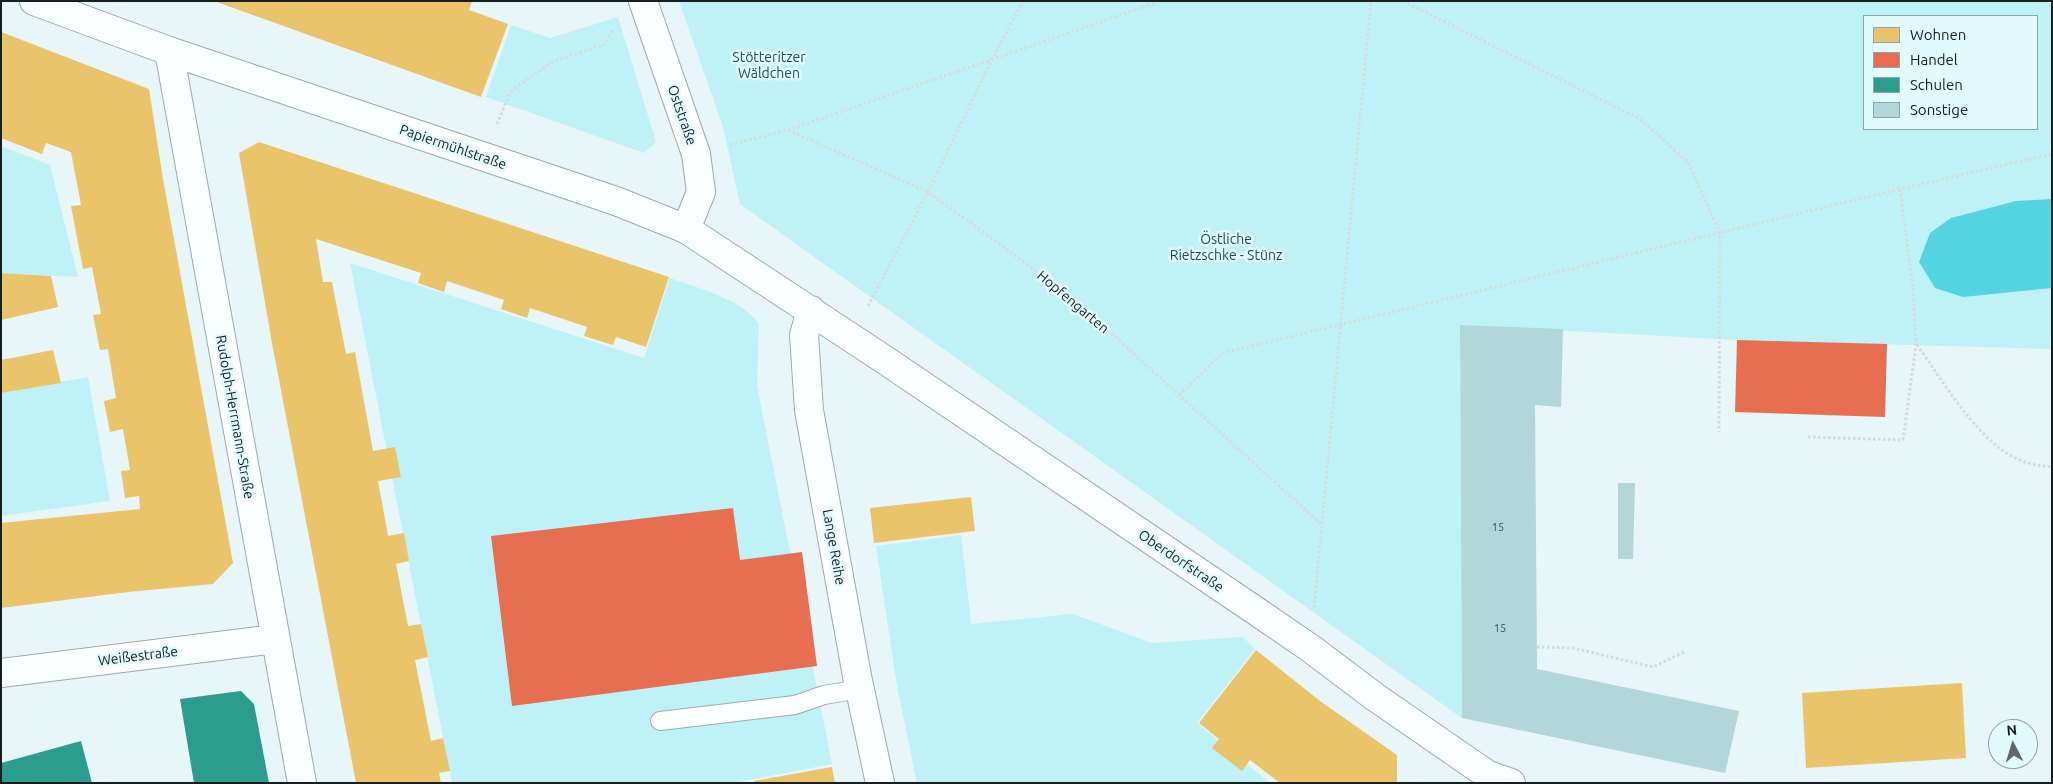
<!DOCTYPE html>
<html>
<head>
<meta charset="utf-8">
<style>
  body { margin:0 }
  #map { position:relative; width:2053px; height:784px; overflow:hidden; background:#e7f6f8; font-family:Ubuntu,sans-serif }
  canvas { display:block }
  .frame { position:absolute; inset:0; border:2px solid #161f20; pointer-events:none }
  .legend { position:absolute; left:1863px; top:15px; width:175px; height:115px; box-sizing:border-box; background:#e1fbfe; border:1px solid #90a3a5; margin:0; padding:6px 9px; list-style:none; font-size:15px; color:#161f20 }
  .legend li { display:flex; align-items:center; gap:10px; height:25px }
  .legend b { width:25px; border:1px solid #90a3a5 }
  .north { position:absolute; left:1988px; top:719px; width:50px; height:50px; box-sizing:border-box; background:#e1fbfe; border:1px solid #90a3a5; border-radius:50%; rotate:355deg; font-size:14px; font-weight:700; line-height:20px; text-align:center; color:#161f20 }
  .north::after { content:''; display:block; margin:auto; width:18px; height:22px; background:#5f6a6c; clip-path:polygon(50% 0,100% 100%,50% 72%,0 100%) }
</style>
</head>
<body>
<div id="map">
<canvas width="2053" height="784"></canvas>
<div class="frame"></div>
<ul class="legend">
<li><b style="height:14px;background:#e9c46a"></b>Wohnen</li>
<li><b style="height:14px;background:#e76f51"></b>Handel</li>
<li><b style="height:14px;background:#2a9d8f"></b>Schulen</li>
<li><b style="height:14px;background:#b2d6da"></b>Sonstige</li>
</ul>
<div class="north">N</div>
</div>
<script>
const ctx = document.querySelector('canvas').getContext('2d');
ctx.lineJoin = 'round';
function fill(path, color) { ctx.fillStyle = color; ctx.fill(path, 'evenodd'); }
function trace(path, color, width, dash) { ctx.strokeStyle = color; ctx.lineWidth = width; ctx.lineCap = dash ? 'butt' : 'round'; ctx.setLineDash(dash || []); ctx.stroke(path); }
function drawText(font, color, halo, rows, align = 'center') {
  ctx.font = font + ' Ubuntu,sans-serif'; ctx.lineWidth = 5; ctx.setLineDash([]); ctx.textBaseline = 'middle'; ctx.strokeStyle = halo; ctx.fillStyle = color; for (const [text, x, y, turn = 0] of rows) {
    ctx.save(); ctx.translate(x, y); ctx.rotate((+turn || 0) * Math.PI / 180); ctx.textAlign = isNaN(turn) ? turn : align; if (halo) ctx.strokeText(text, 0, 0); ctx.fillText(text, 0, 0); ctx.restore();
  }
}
const green = new Path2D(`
  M679,1H2052V349L1737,340L1460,325L1462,718L740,204L723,127ZM1864,16H2037V129H1864Z
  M618,17L656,142L644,153L486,97L511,25L550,38Z
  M1,146L50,165L78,277L1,273Z
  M350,263L644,358L670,278C697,288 743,299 759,324L757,386L832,764L733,783H452Z
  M88,377L110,501L1,516V393Z
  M961,535L971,624L1073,614L1152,643L1243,637L1255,649L1197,723L1270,783H917L897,686L876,546Z`);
const water = new Path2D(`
  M2052,199V288L1963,297L1935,288L1919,262L1930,233L1951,218L2016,201Z`);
const homes = new Path2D(`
  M214,1H472L469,10L508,24L481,97Z
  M1,32L149,89L163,179L233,563L213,584L128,592L1,608V523L140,509L139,496L125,498L121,471L130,470L123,429L110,432L104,401L116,398L108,349L100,350L93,315L101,314L92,267L83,269L71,206L81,205L71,152L46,143L42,154L1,138Z
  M259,142L669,277L646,347L616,337L613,345L584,336L587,327L530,308L527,318L501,309L504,300L447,281L444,292L418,283L421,273L316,239L323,282H332L346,354L355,352L373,451L395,447L401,477L378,481L388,536L404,533L409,561L396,564L408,626L421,624L428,657L415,660L431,741L443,738L450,771L439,773L441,783H356L272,343L239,153Z
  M1,273L51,276L58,307L1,320Z
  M53,350L61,383L1,393V360Z
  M971,497L975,531L874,543L870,508Z
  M1256,650L1320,701L1397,755V783H1280L1250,760L1242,771L1212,748L1219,739L1199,723Z
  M1962,683L1966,758L1806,768L1802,693Z
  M832,767L835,783H754V781Z`);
const shops = new Path2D(`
  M1737,340L1887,344L1885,417L1735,412Z
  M733,508L740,560L802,552L817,666L512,706L491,536Z`);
const schools = new Path2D(`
  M241,691L254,704L269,783H194L180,699Z
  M81,741L92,783H1V763Z`);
const building = new Path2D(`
  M1460,325L1563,329L1561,407L1535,405L1537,669L1739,711L1725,773L1462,718Z
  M1618,483H1635L1633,559H1618Z`);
const path = new Path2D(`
  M1403,1L1640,119L1688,162L1720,233L1719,432
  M497,124L510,92L552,62L605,44L613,29
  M788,130L928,192L1068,294L1322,525
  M730,145L788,130L1161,1
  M868,306L928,192L992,59L1023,1
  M1917,345C1943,381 1982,449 2025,462C2034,465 2043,466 2052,467
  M1179,395L1223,353L1900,189L2052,154
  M1808,437L1903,440L1916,345L1913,287L1900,189
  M1314,608L1371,1
  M1537,647L1573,648L1653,667L1684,652`);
const service = new Path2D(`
  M660,721L795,705L824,695L860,689`);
const minor = new Path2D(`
  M169,51L302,783
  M686,229L885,360L1256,611L1310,648L1375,697L1488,775L1511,783
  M811,310L804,335L809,410L857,676L880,783
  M1,673L275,639`);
const tertiary = new Path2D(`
  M34,1L169,51L616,201L686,229L701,192L696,154L643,1`);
const numberNames = [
  ["15",1498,527],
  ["15",1500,628]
];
const parkNames = [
  ["Stötteritzer",769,57],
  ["Wäldchen",769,73],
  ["Östliche",1226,239],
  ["Rietzschke - Stünz",1226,255]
];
const streetNames = [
  ["Oststraße",682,115,71],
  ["Papiermühlstraße",453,147,19],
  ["Hopfengarten",1073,302,40],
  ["Rudolph-Herrmann-Straße",235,417,80],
  ["Lange Reihe",834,547,80],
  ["Oberdorfstraße",1181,561,34],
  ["Weißestraße",138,656,-7]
];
fill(green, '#bef2f8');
fill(water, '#54d4e0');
fill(homes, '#e9c46a');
fill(shops, '#e76f51');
fill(schools, '#2a9d8f');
fill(building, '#b2d6da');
trace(service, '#9ea9aa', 20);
trace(minor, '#9ea9aa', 30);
trace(tertiary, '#9ea9aa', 30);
trace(path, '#d6dbdb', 3, [2.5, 2.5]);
trace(service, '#fbfefe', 18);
trace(minor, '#fbfefe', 28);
trace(tertiary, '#fbfefe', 28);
drawText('11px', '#3d4d4e', null, numberNames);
drawText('14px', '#105258', '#e1fbfe', parkNames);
drawText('14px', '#161f20', '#e1fbfe', streetNames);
</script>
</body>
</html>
